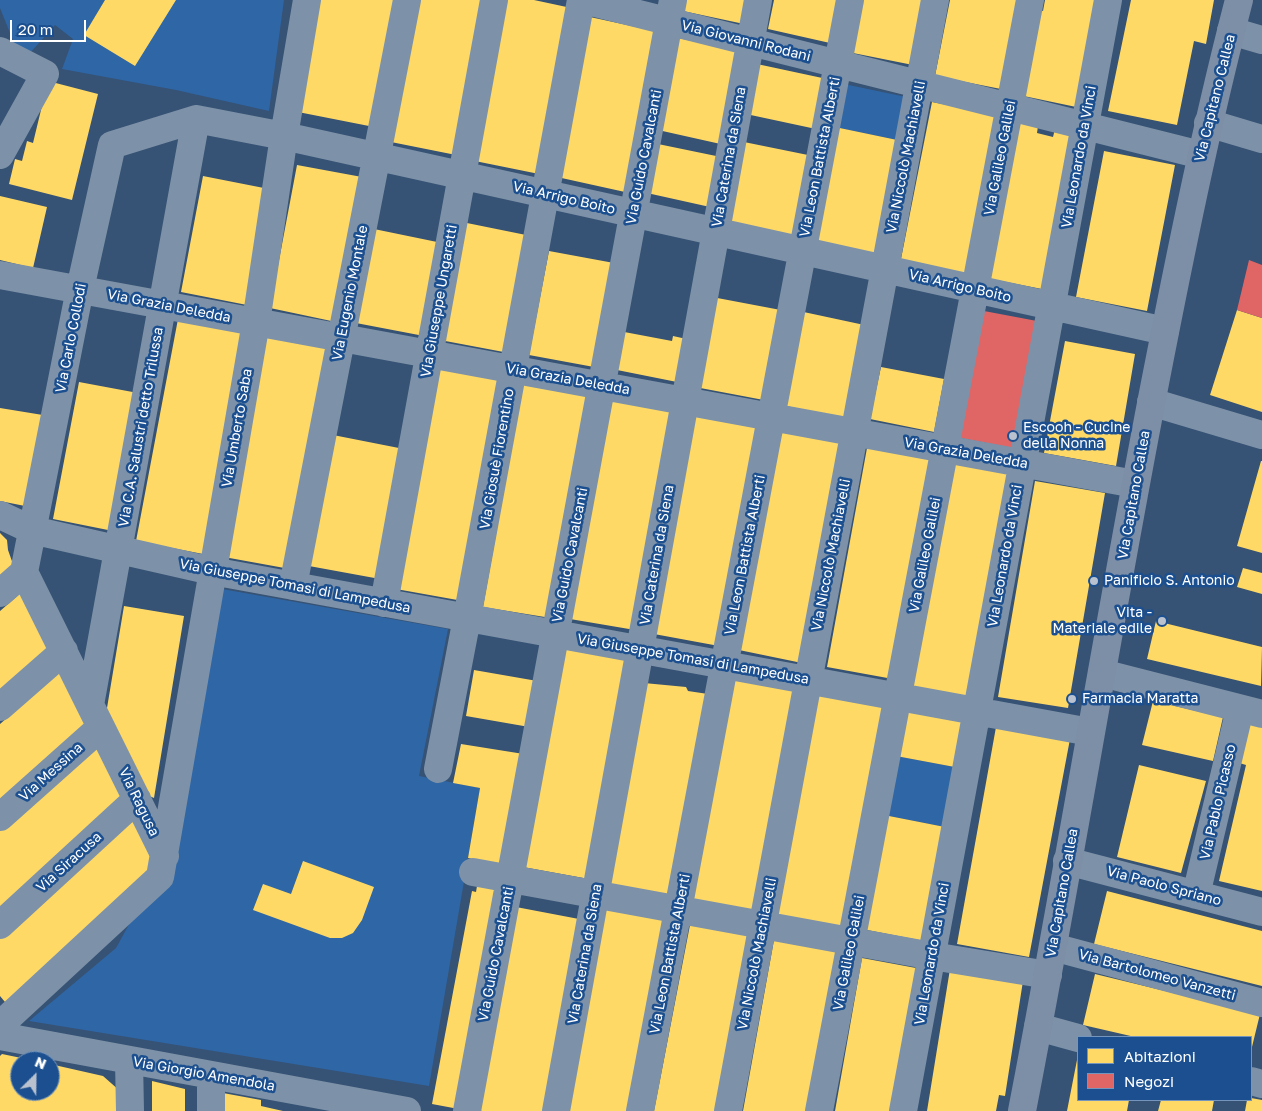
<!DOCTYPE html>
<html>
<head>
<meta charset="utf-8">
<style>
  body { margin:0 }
  #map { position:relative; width:1262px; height:1111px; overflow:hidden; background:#365274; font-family:"Golos Text",sans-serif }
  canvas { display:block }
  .legend { position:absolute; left:1077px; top:1036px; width:175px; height:65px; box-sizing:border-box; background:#1b4f8f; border:1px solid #7695bc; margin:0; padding:6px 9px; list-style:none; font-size:15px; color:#fff }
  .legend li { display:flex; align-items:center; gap:10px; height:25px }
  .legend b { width:25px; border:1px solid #7695bc }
  .north { position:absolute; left:10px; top:1051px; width:50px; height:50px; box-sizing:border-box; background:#1b4f8f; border:1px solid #7695bc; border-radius:50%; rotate:23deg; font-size:14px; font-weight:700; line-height:20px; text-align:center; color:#fff }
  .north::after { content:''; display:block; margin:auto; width:18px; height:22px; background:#b9c2ce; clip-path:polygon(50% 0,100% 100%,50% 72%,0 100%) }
  .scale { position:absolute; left:10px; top:20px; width:76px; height:22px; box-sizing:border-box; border:2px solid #fff; border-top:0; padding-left:6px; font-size:15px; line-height:18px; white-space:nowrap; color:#fff; -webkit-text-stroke:4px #1b4f8f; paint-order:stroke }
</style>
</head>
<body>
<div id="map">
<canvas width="1262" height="1111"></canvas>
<ul class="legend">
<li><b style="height:14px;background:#ffd966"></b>Abitazioni</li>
<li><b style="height:14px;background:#e06666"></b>Negozi</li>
</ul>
<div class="north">N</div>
<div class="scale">20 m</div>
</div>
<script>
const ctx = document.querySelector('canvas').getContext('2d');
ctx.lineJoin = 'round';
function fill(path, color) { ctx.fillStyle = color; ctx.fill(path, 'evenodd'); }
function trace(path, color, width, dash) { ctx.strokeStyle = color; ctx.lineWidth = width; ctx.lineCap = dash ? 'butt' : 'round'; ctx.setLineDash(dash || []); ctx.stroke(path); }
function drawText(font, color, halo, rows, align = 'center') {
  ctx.font = font + ' "Golos Text",sans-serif'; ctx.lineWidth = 5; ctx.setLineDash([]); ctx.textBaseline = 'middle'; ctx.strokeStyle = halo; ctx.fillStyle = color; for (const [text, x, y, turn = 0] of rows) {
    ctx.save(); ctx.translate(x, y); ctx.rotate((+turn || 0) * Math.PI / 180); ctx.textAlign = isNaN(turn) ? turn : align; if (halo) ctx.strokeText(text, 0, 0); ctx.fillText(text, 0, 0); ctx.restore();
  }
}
const green = new Path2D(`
  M0,0H284L269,111L176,90L62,69L73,39L55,25L30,53L14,43L0,8Z
  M844,84L911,98L902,141L835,127Z
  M222,589L448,629L419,776L480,788L429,1086L29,1021L116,948L132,919Z
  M896,756L960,768L950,828L884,815Z`);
const homes = new Path2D(`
  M105,0H176L135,66L84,35Z
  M320,0H394L369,126L298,112Z
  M420,0H488L456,155L391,142Z
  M502,0H534L576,9L544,175L470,160Z
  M685,0H749L744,24L683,11Z
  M774,0H839L830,43L768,29Z
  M859,0H926L913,65L848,52Z
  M950,0H1018L1001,89L935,76Z
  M1045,0H1102L1081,108L1019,95L1036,9L1043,11Z
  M1131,0H1214L1206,44L1194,41L1177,125L1108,111Z
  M590,17L664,33L625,192L557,177Z
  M678,38L744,52L725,145L658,130Z
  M757,64L827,79L816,129L746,114Z
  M48,81L98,94L72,200L9,184L15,159L22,161L27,141L33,143Z
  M932,102L1000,115L969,276L900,264Z
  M1016,121L1038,126L1037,133L1053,137L1055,129L1077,134L1047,290L986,278Z
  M835,127L902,141L879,259L812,246Z
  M744,142L808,155L793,235L728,222Z
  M658,144L721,157L710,207L647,193Z
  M1104,151L1175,165L1147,311L1076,297Z
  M297,165L362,177L336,322L270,308Z
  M203,176L269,189L247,305L181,292Z
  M0,196L47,207L33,268L0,260Z
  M462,222L531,236L509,353L440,340Z
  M374,229L442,243L424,336L356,323Z
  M549,251L614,263L594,367L529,355Z
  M712,297L786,311L769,401L695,387Z
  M1237,310L1262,318V412L1210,395Z
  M799,311L869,326L850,419L781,405Z
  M178,319L245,332L203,554L136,541Z
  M619,331L672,341L673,336L691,340L682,383L612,369Z
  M264,335L330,348L290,569L224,557Z
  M1065,341L1135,354L1116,466L1044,453Z
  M881,367L944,379L934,432L870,419Z
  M436,368L502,380L463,601L396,589Z
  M79,382L138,393L113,531L53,519Z
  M523,383L591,395L551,618L483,607Z
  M610,397L675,409L635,630L570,619Z
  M0,408L49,416L30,507L0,501Z
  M693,416L759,428L719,646L654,634Z
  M780,431L844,442L802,663L739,650Z
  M333,435L404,449L380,579L309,566Z
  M867,448L933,460L893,679L827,667Z
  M1261,461H1262V553L1237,546Z
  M952,462L1013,474L971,697L909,686Z
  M1035,481L1105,493L1068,708L998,697Z
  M0,533L7,540L8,550L14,567L0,579Z
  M1243,568L1262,573V594L1237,587Z
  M22,592L49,650L0,692V611Z
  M124,606L184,616L154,798L147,795L106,714Z
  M1156,621L1262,647L1261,686L1147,659Z
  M563,645L629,657L589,879L523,867Z
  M63,669L86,724L0,800V724Z
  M474,670L543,682L535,728L466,716Z
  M734,679L797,691L755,912L692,900Z
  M644,683L686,687L688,691L708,694L671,898L607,886Z
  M815,694L887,707L847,929L776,915Z
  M1153,701L1223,717L1213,761L1142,745Z
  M905,708L970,720L960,768L896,756Z
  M1247,720L1262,724V891L1219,881L1246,765L1236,762Z
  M996,727L1070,739L1029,957L957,944Z
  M101,742L126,798L0,913V831Z
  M461,744L530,755L510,866L468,858L480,788L453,783Z
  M1139,765L1206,781L1181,873L1117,857Z
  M134,815L156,872L10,1008L0,996V936Z
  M884,815L950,828L929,942L862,929Z
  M303,861L374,887L362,920L353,933L342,938H330L253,910L263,884L291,894Z
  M477,886L498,889L464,1110L432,1104L472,891L476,892Z
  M1107,891L1262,931V986L1094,944Z
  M516,907L579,919L544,1111H482L479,1110Z
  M604,908L667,919L632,1111H567Z
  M690,925L750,936L717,1111H654Z
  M774,940L839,952L809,1111H743Z
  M862,958L916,968L891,1111H835Z
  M950,969L1023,981L1005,1096L999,1095L996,1111H927Z
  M1095,974L1260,1014L1251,1051V1037H1135L1083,1025Z
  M2,1054L31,1060L20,1061V1091H50V1064L103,1076L120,1091L121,1111H0V1056Z
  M1077,1060L1078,1100H1129L1127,1111H1067Z
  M152,1081L185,1089V1111H152Z
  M223,1093L261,1100V1106L283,1111H223Z
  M1251,1098L1262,1100V1111H1245L1247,1100H1251Z
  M1161,1100H1214L1212,1111H1158Z`);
const shops = new Path2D(`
  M1249,260L1262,265V318L1237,310Z
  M984,311L1037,321L1013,448L960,438Z`);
const minor = new Path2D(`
  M583,0L1201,155
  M1231,31L1262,40
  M0,51L45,74L0,155
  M1208,123L1262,139
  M0,275L1135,484
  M1151,402L1262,435
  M0,515L32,530L212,571L1090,732
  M293,586L407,0
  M0,593L24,572
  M384,603L494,0
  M1102,673L1262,714
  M90,705L196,119
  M0,707L64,651
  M438,769L467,618L581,0
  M0,817L101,727
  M165,856L24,572L80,289L112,145L196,119L284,136L1165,331
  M1067,861L1262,912
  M473,872L932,956L1048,975
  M1196,895L1240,709
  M0,925L137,799
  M1053,947L1262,1003
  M0,1025L160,877L256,322L284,136L307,0
  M1038,1027L1078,1038
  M0,1036L407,1111
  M129,1060L130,1111
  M211,1075V1111
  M1251,1081L1262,1084
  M467,1111L673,0
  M556,1111L758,0
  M640,1111L850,0
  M728,1111L935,0
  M819,1111L1030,0
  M903,1111L1108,0`);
const major = new Path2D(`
  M1022,1111C1069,869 1108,625 1155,383C1180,255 1206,127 1239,0`);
const markers = [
  [1013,436,5,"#b9c2ce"],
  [1094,581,5,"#b9c2ce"],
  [1162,621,5,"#b9c2ce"],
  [1072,699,5,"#b9c2ce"]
];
const streetNames = [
  ["Via Giovanni Rodani",746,41,14],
  ["Via Capitano Callea",1215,98,-76],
  ["Via Guido Cavalcanti",644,157,-79],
  ["Via Caterina da Siena",729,157,-80],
  ["Via Leon Battista Alberti",820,157,-79],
  ["Via Niccolò Machiavelli",906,157,-79],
  ["Via Leonardo da Vinci",1079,157,-80],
  ["Via Galileo Galilei",1000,158,-79],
  ["Via Arrigo Boito",564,198,13],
  ["Via Arrigo Boito",960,286,13],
  ["Via Eugenio Montale",350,293,-79],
  ["Via Giuseppe Ungaretti",439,301,-80],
  ["Via Grazia Deledda",169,306,11],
  ["Via Carlo Collodi",71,338,-79],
  ["Via Grazia Deledda",568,379,10],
  ["Via C.A. Salustri detto Trilussa",141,427,-80],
  ["Via Umberto Saba",237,428,-80],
  ["Via Grazia Deledda",966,453,10],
  ["Via Giosuè Fiorentino",497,459,-80],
  ["Via Capitano Callea",1134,495,-80],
  ["Via Guido Cavalcanti",570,555,-79],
  ["Via Caterina da Siena",657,555,-80],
  ["Via Leon Battista Alberti",745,555,-79],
  ["Via Niccolò Machiavelli",831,555,-79],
  ["Via Galileo Galilei",925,555,-79],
  ["Via Leonardo da Vinci",1005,556,-80],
  ["Via Giuseppe Tomasi di Lampedusa",295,586,11],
  ["Via Giuseppe Tomasi di Lampedusa",693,659,10],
  ["Via Messina",51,772,-42],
  ["Via Ragusa",139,802,64],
  ["Via Pablo Picasso",1218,802,-77],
  ["Via Siracusa",69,862,-42],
  ["Via Paolo Spriano",1164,886,15],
  ["Via Capitano Callea",1062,893,-80],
  ["Via Galileo Galilei",849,953,-79],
  ["Via Guido Cavalcanti",496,954,-79],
  ["Via Caterina da Siena",585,954,-80],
  ["Via Leon Battista Alberti",670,954,-79],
  ["Via Niccolò Machiavelli",757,954,-79],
  ["Via Leonardo da Vinci",932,954,-80],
  ["Via Bartolomeo Vanzetti",1157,975,15],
  ["Via Giorgio Amendola",204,1074,10]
];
const poiNames = [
  ["Escooh - Cucine",1023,428],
  ["della Nonna",1023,444],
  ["Panificio S. Antonio",1104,581],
  ["Vita -",1152,613,"right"],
  ["Materiale edile",1152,629,"right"],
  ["Farmacia Maratta",1082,699]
];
fill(green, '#2f66a5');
fill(homes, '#ffd966');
fill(shops, '#e06666');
trace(minor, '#7d92a8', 28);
trace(major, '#7d8ea7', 28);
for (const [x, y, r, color] of markers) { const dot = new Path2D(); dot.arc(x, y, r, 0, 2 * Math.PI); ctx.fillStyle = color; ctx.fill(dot); trace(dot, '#1b4f8f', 2); }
drawText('14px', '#fff', '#1b4f8f', streetNames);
drawText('14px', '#fff', '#1b4f8f', poiNames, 'left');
</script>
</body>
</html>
